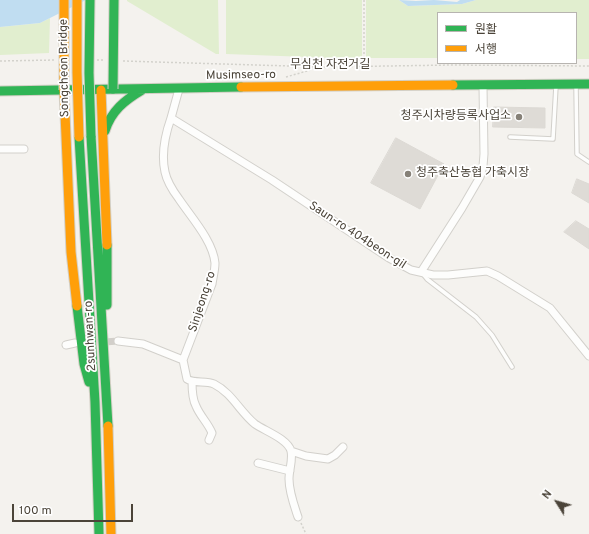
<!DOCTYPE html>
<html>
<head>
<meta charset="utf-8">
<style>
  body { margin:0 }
  #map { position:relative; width:589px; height:534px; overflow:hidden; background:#f4f2ee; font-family:Overpass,"Noto Sans KR",sans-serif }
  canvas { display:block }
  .legend { position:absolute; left:437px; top:12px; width:140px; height:52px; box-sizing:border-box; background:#fff; border:1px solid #b7b4b0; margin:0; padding:5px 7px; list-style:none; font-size:12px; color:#4b4439 }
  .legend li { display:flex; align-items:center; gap:8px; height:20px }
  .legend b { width:20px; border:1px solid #b7b4b0 }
  .north { position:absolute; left:537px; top:482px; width:40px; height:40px; -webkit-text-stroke:3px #fff; paint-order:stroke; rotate:307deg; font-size:11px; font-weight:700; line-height:16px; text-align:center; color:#4b4439 }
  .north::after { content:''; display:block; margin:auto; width:14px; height:18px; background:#4b4439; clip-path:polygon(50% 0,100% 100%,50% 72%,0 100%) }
  .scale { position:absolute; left:12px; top:504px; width:121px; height:18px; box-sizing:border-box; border:2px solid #4b4439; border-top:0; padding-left:5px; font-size:12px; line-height:14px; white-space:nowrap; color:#4b4439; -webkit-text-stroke:3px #fff; paint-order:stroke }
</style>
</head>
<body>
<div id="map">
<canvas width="589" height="534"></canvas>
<ul class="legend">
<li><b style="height:5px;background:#30b455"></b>원활</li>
<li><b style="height:5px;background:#ff9f0a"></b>서행</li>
</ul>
<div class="north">N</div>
<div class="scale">100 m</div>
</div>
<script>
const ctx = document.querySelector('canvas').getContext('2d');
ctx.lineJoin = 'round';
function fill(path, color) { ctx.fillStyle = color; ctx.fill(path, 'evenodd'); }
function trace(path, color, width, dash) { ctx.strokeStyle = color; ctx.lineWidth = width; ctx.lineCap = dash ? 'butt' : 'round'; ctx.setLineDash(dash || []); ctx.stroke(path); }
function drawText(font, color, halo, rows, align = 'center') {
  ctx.font = font + ' Overpass,"Noto Sans KR",sans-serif'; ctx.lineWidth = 3.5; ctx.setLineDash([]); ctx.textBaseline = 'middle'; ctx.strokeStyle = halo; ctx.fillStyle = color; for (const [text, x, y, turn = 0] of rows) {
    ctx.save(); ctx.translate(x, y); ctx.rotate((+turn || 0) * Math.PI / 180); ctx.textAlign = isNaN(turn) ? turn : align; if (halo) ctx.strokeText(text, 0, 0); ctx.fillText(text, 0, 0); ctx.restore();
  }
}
const green = new Path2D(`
  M127,0H218L219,54H216L127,1Z
  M226,0H362V59L226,54Z
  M366,0H399L408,6L462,4L476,0H589V59H576V13H438V58H366Z
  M50,18L49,53L0,55V27L40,23Z`);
const water = new Path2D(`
  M0,0H86L40,23L0,27Z
  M399,0L416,1L434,0L457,2L460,0H476L462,4L408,6Z`);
const building = new Path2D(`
  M494,107L545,108V128L493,127Z
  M396,138L444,164L420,209L371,183Z
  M577,179L589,184V203L572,193Z
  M576,221L589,229V249L564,232Z`);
const streetTunnel = new Path2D(`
  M87,343L118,341`);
const path = new Path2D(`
  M97,60H105
  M0,61L55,60
  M123,61L323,67L453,65L589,66
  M364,66V0
  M286,77L321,67
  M301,523L306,534`);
const lane = new Path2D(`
  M576,86L577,154L589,162
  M510,137L553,139L556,86
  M423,274L427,279L476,317L492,335L512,367`);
const street = new Path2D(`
  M179,89L171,118L272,180L389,258L411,270L433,275H448L487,271L498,276L550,308L589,356
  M0,149H24
  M421,272L462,208L480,177L483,166L484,154L483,86
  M118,341L143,344L183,360L212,284C213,277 215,270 215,263C213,241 191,217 179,199C173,191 167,182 165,172C161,154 165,135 171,118
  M66,345L75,343
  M183,360L187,379C194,384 206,380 214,384C232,393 240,412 255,424C265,431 288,439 291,451C293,460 289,470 289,479C289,492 294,505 298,517
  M192,381C192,389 192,399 196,406C200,416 208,423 212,433L209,440
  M291,451L306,456L328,459L335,455L343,447
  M258,463L290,471`);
const fast = new Path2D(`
  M453,85L589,84
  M0,91L241,87
  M105,131C111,111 125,100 142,90
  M91,136L108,426
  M79,137L95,402L99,534
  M107,245V305
  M77,306L84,364L89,382`);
const slow = new Path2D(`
  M241,87L453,85
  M64,90L71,252L77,306
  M101,90L107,245
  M108,426L111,534`);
const fastBridge = new Path2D(`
  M90,0L89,73L91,136
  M113,89L114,0`);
const slowBridge = new Path2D(`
  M64,0V90
  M77,0V72L79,137`);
const markers = [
  [519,117,4,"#868178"],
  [408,174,4,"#868178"]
];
const streetNames = [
  ["무심천 자전거길",330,66],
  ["Songcheon Bridge",65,68,-91],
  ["Musimseo-ro",241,76,-1],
  ["Saun-ro 404beon-gil",357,236,33],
  ["Sinjeong-ro",203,302,-72],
  ["2sunhwan-ro",91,336,-93]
];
const poiNames = [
  ["청주시차량등록사업소",511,117],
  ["청주축산농협 가축시장",416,174,"left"]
];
fill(green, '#e1eecf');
fill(water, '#c0ddf1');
fill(building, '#dedbd6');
trace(building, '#dcd9d4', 1);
trace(streetTunnel, '#d2cfca', 7, [7, 3.5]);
trace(lane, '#d2d0cb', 5.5);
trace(street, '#d2d0cb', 9);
trace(fast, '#d3cfc5', 11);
trace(slow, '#d3cfc5', 11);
trace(path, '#d3d2cc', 1.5, [2, 2]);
trace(lane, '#fdfdfc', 3.5);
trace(street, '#fdfdfc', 7);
trace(fast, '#30b455', 9);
trace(slow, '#ff9f0a', 9);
trace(fastBridge, '#d3cfc5', 11, []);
trace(slowBridge, '#d3cfc5', 11, []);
trace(fastBridge, '#30b455', 9);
trace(slowBridge, '#ff9f0a', 9);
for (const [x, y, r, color] of markers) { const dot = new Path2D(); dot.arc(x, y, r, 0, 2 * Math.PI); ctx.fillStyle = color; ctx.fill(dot); trace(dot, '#fff', 1.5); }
drawText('12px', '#4b4439', '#fff', streetNames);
drawText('12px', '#4b4439', '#fff', poiNames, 'right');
</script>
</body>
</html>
